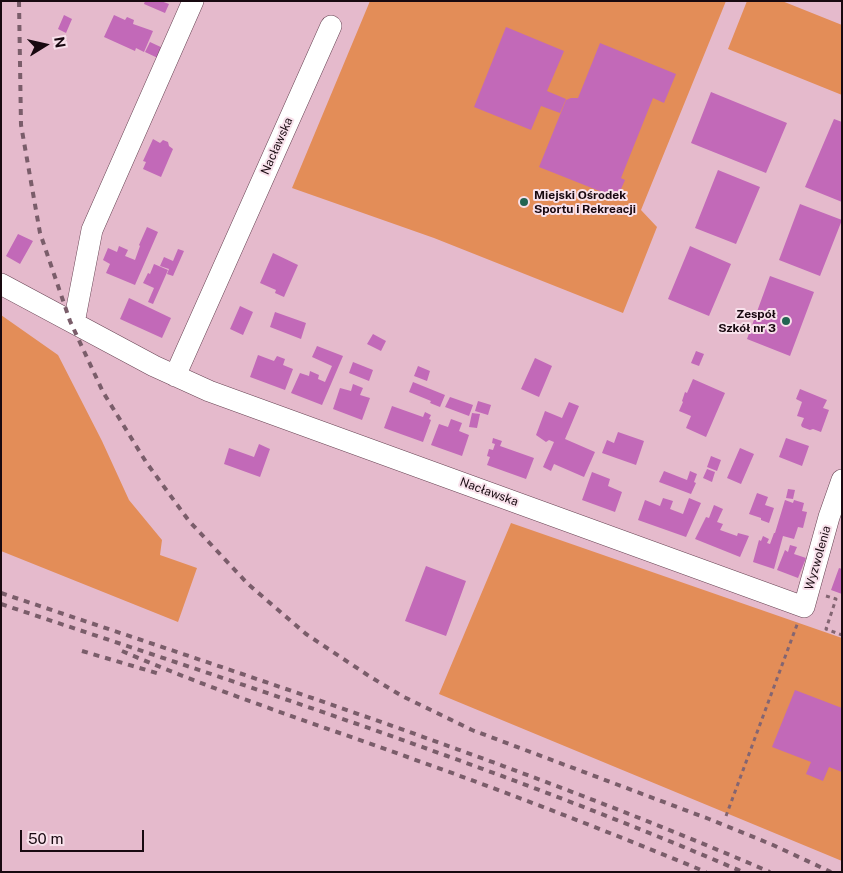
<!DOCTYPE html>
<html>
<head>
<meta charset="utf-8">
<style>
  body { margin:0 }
  #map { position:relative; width:843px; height:873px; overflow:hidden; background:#e5bacc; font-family:"Public Sans",sans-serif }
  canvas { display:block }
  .frame { position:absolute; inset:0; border:2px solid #180910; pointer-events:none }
  .north { position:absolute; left:20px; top:20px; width:50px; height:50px; -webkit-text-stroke:4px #f8e1eb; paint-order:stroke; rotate:80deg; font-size:14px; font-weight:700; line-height:20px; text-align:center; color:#180910 }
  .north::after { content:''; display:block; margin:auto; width:18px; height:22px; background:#180910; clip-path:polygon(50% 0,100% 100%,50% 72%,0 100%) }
  .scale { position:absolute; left:20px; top:830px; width:124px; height:22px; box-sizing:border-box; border:2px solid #180910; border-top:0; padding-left:6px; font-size:15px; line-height:18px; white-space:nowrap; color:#180910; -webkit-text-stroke:4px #f8e1eb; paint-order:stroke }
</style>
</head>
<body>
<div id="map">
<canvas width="843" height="873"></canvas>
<div class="frame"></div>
<div class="north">N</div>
<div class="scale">50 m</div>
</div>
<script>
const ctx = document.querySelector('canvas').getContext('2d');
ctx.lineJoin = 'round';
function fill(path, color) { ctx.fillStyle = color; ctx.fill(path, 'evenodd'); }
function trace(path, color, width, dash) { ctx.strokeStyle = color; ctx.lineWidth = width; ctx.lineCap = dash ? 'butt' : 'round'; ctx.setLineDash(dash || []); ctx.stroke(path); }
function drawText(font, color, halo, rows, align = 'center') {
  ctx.font = font + ' "Public Sans",sans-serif'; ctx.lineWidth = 4; ctx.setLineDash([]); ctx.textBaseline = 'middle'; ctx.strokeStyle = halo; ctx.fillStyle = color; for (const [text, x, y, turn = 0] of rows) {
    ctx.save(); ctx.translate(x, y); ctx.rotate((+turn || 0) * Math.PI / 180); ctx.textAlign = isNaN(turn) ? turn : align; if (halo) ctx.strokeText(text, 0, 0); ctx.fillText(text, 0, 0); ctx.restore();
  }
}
const green = new Path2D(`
  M370,1H726L641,210L657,227L623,313L434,238L292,188Z
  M747,1H782L842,25V95L728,49Z
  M1,315L58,355L102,441L129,500L162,540L160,555L197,568L178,622L1,551Z
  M511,523L842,638V861L439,694Z`);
const building = new Path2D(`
  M145,1H161L169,4L165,13L144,4Z
  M64,15L72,19L66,33L58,29Z
  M114,15L125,20L127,17L134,20L133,24L153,31L144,52L136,48L135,51L104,37Z
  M506,27L564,51L547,91L566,99L560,113L541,106L531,130L474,107Z
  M150,42L165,49L160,59L145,52Z
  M600,43L676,74L664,103L653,98L621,178L625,180L617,198L539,167L566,100L571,98H578Z
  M711,92L787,123L766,173L691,143Z
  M834,119L842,122V202L805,187Z
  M153,139L160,143L163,140L168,142L169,146L173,149L161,177L143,169L146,162L143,161Z
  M718,170L760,187L736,244L695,228Z
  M800,204L842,220L820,276L779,260Z
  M147,227L158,232L135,285L106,273L110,264L103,260L108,248L117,252L119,246L128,250L125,256L135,260L140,246L139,245Z
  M18,234L33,241L20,264L6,256Z
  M690,246L731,264L709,316L668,299Z
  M178,249L184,251L173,276L167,274L169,269L160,266L164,257L173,261Z
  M273,253L298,265L284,297L275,293L276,290L260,283Z
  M154,264L168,270L153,304L148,302L154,288L143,283L148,273L150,274Z
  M770,276L814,292L790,356L747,339Z
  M129,298L171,318L162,338L120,319Z
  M240,306L253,312L243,335L230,329Z
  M275,312L306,323L301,339L270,327Z
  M373,334L386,341L381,351L367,344Z
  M317,346L343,356L322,405L291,393L300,373L309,376L310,371L319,375L318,379L325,382L332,366L312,357Z
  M696,351L704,354L699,366L691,363Z
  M258,355L274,361L277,356L285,359L283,365L293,369L285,390L250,377Z
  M535,358L552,366L539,397L521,389Z
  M353,362L373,370L369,381L349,373Z
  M418,366L430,371L427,381L414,376Z
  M693,379L725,393L706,437L686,428L691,416L679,411L683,402L682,401L685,392L687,393Z
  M413,382L445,395L440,407L430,403L431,401L409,392Z
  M353,384L363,388L360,395L370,398L362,420L333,409L340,388L351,391Z
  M800,389L827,400L823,408L829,410L821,432L813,429L810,430L802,427L801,425L804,418L797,416L802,402L796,399Z
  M450,397L473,405L469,416L445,407Z
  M478,401L491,405L488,415L475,411Z
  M569,402L579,406L565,439L595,452L584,477L554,464L551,471L543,467L554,442L549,440L546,442L536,435L545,411L562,418Z
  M392,406L423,417L425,412L431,415L429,419L431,420L423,442L384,428Z
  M472,413L480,414L477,428L469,427Z
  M451,419L462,423L459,431L469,435L462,456L431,445L439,424L448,427Z
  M618,432L644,441L636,465L602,453L607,440L614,443Z
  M493,438L502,441L500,446L534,458L526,479L487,465L490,457L487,456L489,449L493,450L495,444L492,443Z
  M786,438L809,446L802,466L779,457Z
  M259,444L270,449L260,477L224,464L229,448L254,457Z
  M740,448L754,454L741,484L727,478Z
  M711,456L721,460L717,471L707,467Z
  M707,469L715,472L712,482L703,478Z
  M664,471L687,480L690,471L697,474L694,482L696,483L691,494L659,482Z
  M592,472L610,479L608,486L622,492L615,512L582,500Z
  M788,489L795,490L793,499L786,498Z
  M757,493L768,497L765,505L774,508L769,523L761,520V518L749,514Z
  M663,498L673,501L670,509L683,514L689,498L701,503L686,537L638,520L645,500L660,506Z
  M785,500L793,503L794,500L804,503L802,511L807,512L803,528L798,527L794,539L783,536L774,569L753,562L759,540L761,541L763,536L769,539L767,543L770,544L774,533H775Z
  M714,505L723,509L717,522L723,524L720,530L737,536L738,533L749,536L740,557L695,539L706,517L709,518Z
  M790,545L797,547L794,554L806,558L798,578L777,570L785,550L788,552Z
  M426,566L466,581L446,636L405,621Z
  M839,568L842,569V594L831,590Z
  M795,690L842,708V772L829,767L823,781L806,774L811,762L772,747Z`);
const path = new Path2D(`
  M826,596L836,599L826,629L842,635
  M726,816L798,622`);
const minor = new Path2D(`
  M1,284L154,366L209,391L804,607L829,517L842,480
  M74,323L92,230L193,1
  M175,376L331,26`);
const rail = new Path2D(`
  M19,1L21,125L40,233L70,321L103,392L146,462L189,521L248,584L306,634L369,676L402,696L472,730L709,819L773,845L831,872
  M1,593C260,680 519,764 770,872
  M1,604C250,687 501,768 743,872
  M82,651L160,674
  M122,651C217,692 316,724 413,759C512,794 609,832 706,872`);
const markers = [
  [524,202,5,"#236452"],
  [786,321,5,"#236452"]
];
const streetNames = [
  ["Nacławska",277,146,-66],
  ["Nacławska",489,492,20],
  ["Wyzwolenia",818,558,-74]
];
const poiNames = [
  ["Miejski Ośrodek",534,195],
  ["Sportu i Rekreacji",534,209],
  ["Zespół",776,314,"right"],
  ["Szkół nr 3",776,328,"right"]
];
fill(green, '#e38d58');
fill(building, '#c269b8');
trace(minor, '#674353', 22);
trace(path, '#836572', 3, [4, 4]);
trace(minor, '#fff', 21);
trace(rail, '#7a5d6a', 4, [6, 6]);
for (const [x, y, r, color] of markers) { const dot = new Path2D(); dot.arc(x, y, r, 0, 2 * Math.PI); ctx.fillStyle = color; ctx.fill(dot); trace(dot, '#f8e1eb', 2); }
drawText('12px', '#180910', '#f8e1eb', streetNames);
drawText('bold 12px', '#180910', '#f8e1eb', poiNames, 'left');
</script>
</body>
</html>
